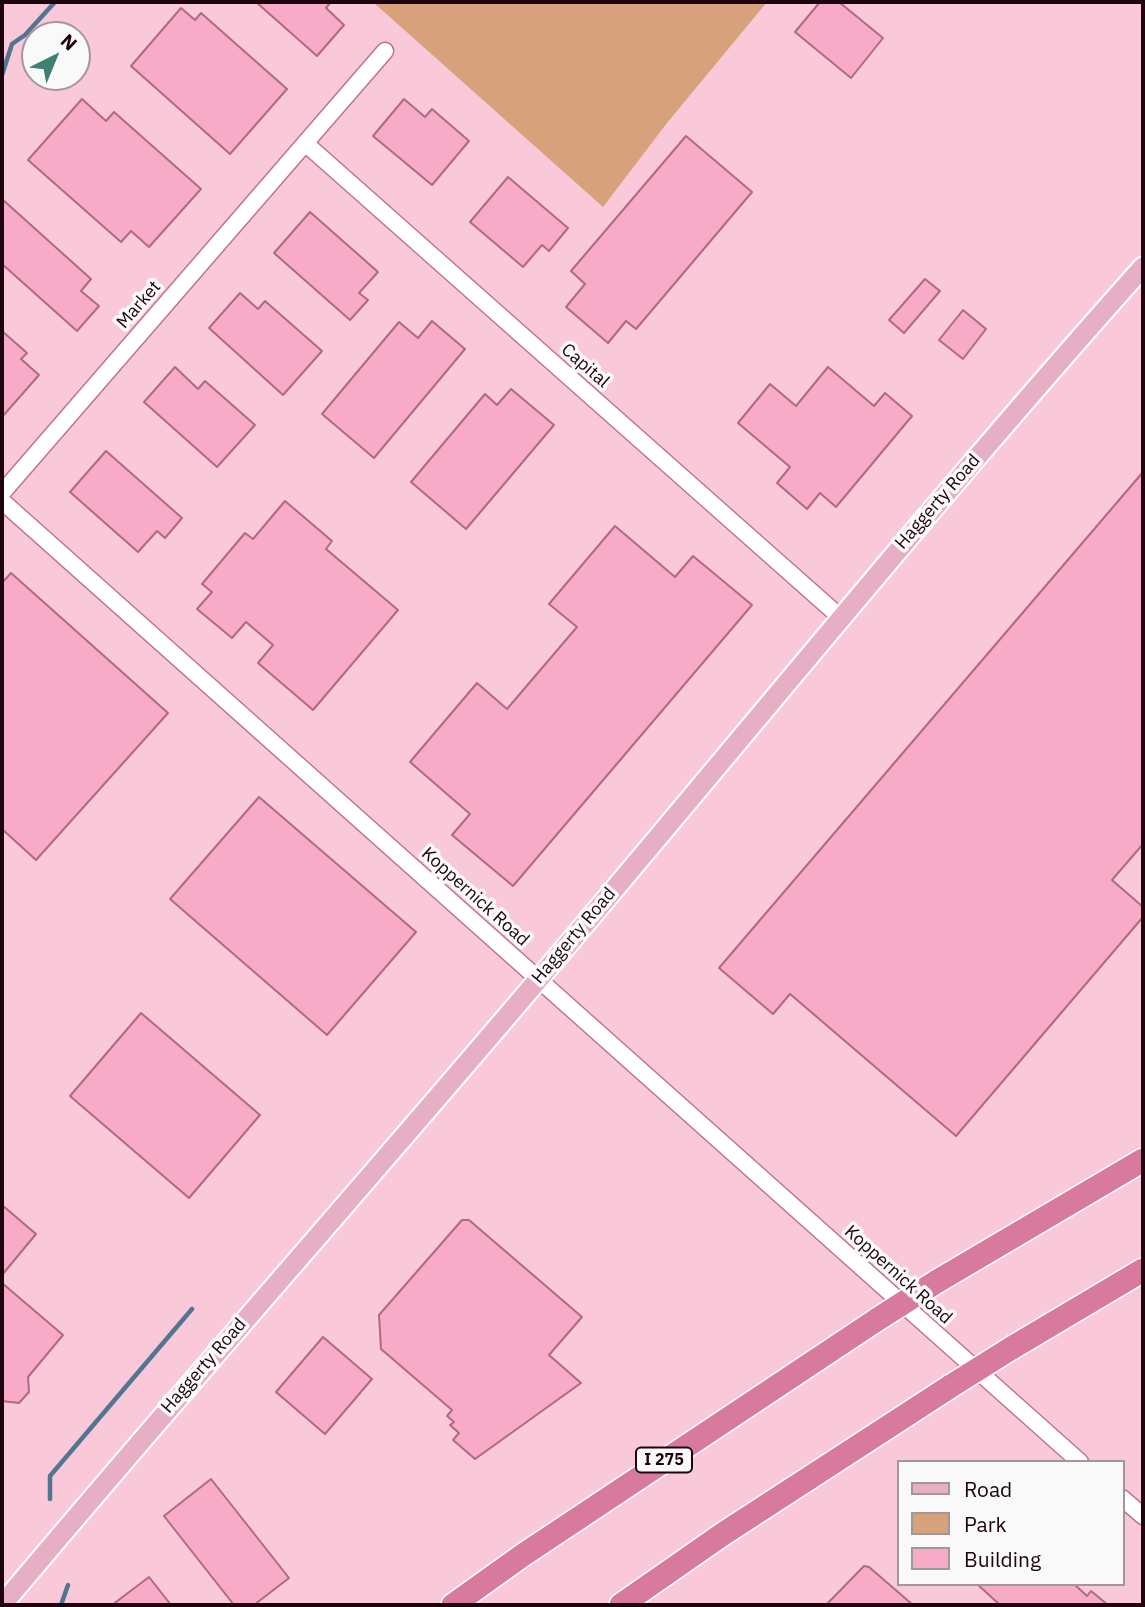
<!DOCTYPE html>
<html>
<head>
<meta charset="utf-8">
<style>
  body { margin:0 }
  #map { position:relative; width:1145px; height:1607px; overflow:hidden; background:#f9c9d9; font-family:"IBM Plex Sans",sans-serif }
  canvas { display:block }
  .frame { position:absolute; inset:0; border:4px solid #1d040f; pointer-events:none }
  .legend { position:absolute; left:897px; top:1460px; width:228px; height:126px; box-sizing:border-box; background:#f9f9f9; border:2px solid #a1979b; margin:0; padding:9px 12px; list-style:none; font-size:21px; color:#1d040f }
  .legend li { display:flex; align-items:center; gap:14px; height:35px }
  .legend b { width:35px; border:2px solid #a1979b }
  .north { position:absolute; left:21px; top:21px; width:70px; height:70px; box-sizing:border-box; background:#f9f9f9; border:2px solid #a1979b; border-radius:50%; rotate:43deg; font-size:19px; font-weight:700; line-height:28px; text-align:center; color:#1d040f }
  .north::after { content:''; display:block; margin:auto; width:24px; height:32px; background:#3e8071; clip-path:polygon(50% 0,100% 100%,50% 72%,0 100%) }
</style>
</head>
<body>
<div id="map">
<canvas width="1145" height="1607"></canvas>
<div class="frame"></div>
<ul class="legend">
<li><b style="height:9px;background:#e7afc5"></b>Road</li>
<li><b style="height:19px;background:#d7a17b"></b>Park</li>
<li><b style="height:19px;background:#f8abc7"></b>Building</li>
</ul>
<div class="north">N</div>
</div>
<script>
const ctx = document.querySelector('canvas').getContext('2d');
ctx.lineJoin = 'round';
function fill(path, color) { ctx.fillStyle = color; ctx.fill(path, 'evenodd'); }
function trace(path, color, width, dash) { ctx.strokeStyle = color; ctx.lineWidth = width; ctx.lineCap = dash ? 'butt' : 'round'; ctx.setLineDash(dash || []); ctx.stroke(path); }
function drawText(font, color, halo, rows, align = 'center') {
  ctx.font = font + ' "IBM Plex Sans",sans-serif'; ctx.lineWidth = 7; ctx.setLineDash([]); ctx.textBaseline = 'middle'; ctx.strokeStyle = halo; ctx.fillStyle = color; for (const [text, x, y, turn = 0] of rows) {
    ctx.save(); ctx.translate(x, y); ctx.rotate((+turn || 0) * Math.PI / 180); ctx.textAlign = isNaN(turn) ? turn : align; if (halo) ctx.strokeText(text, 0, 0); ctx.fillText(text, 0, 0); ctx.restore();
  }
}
const green = new Path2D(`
  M373,2H767L667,123L603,207Z`);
const stream = new Path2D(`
  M2,75L12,44L25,35L55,2
  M50,1499V1476L192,1309
  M61,1605L68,1585`);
const building = new Path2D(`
  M256,2H331L326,8L344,25L317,56Z
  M820,2H839L883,38L851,78L795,32Z
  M181,8L195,20L201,13L287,89L230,154L131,66Z
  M82,99L106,121L114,112L201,189L149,247L131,231L121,242L28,160Z
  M404,99L425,117L432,109L469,141L432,185L373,136Z
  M686,136L752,192L636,329L626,321L608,343L566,307L585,284L571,271Z
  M508,177L568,228L549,251L542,245L523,267L470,222Z
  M2,199L91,279L81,291L99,306L77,331L2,264Z
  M310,212L378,272L359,293L368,300L350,320L274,253Z
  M925,279L940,291L904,333L889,320Z
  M240,293L258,309L265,301L322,351L283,395L209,328Z
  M963,310L986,329L963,359L939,340Z
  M432,321L465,349L374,458L322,414L399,322L418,338Z
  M2,331L27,353L21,359L39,375L2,417Z
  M175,367L198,389L205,381L255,425L217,467L144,402Z
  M828,367L874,406L885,393L912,416L836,507L820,493L807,509L777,483L790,467L738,423L770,384L796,406Z
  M511,389L554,425L466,529L411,482L485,394L497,405Z
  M106,451L182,518L165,538L157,531L138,552L70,492Z
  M1143,472V844L1112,880L1143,907V917L956,1136L790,994L773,1014L719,968Z
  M285,501L332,541L326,549L398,610L313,710L258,663L273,645L246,622L232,638L197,609L212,592L202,584L245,533L253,539Z
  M615,526L675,577L693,556L752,605L513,886L452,835L470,814L410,762L477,683L507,709L577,627L549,604Z
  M11,573L168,713L36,860L2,829V583Z
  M259,797L416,932L327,1035L170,899Z
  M141,1013L260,1115L189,1198L70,1096Z
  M2,1205L36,1234L2,1275Z
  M462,1220H469L582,1317L549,1355L581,1383L475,1459L453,1440L459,1433L450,1425L454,1422L447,1416L452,1410L381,1349L379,1315Z
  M2,1283L63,1335L28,1377L29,1392L19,1403L2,1401Z
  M323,1337L372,1379L325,1434L276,1392Z
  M211,1479L289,1578L254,1605H234L164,1516Z
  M864,1566L869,1567L913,1605H826Z
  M149,1577L171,1605H112Z
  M977,1584H1074L1087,1596L1091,1591L1108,1605H1000Z`);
const minor = new Path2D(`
  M305,143L840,617
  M2,493L385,51
  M2,501L1080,1462
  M1122,1498L1143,1516`);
const major = new Path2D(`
  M2,1605C178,1395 360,1190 537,981C739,743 935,500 1143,267`);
const highway = new Path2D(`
  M936,1282L1143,1160
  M1010,1349L1143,1270
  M453,1605L523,1555L878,1319
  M621,1605L723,1534L951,1386`);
const highwayBridge = new Path2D(`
  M878,1319L936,1282
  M951,1386L1010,1349`);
const shields = [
  [664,1460,56]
];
const shieldNames = [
  ["I 275",664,1460]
];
const streetNames = [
  ["Market",139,305,-49],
  ["Capital",585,366,41],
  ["Haggerty Road",938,502,-49],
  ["Koppernick Road",475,897,42],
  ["Haggerty Road",574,936,-50],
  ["Koppernick Road",898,1275,42],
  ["Haggerty Road",204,1366,-49]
];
fill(green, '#d7a17b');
trace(stream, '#527591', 4.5);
fill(building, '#f8abc7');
trace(building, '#b06984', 2);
trace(minor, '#bd748f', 19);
trace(major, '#fff', 23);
trace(highway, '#fff', 26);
trace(minor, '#fff', 16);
trace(major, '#e7afc5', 19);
trace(highway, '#d77a9e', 23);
trace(highwayBridge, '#fff', 26, []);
trace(highwayBridge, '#d77a9e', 23);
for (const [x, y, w] of shields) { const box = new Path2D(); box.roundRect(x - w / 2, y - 12.5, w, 25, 5); ctx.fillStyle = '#f9f9f9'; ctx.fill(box); trace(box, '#1d040f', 2); }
drawText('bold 16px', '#1d040f', null, shieldNames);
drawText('18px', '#1d040f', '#f9f9f9', streetNames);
</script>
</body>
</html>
